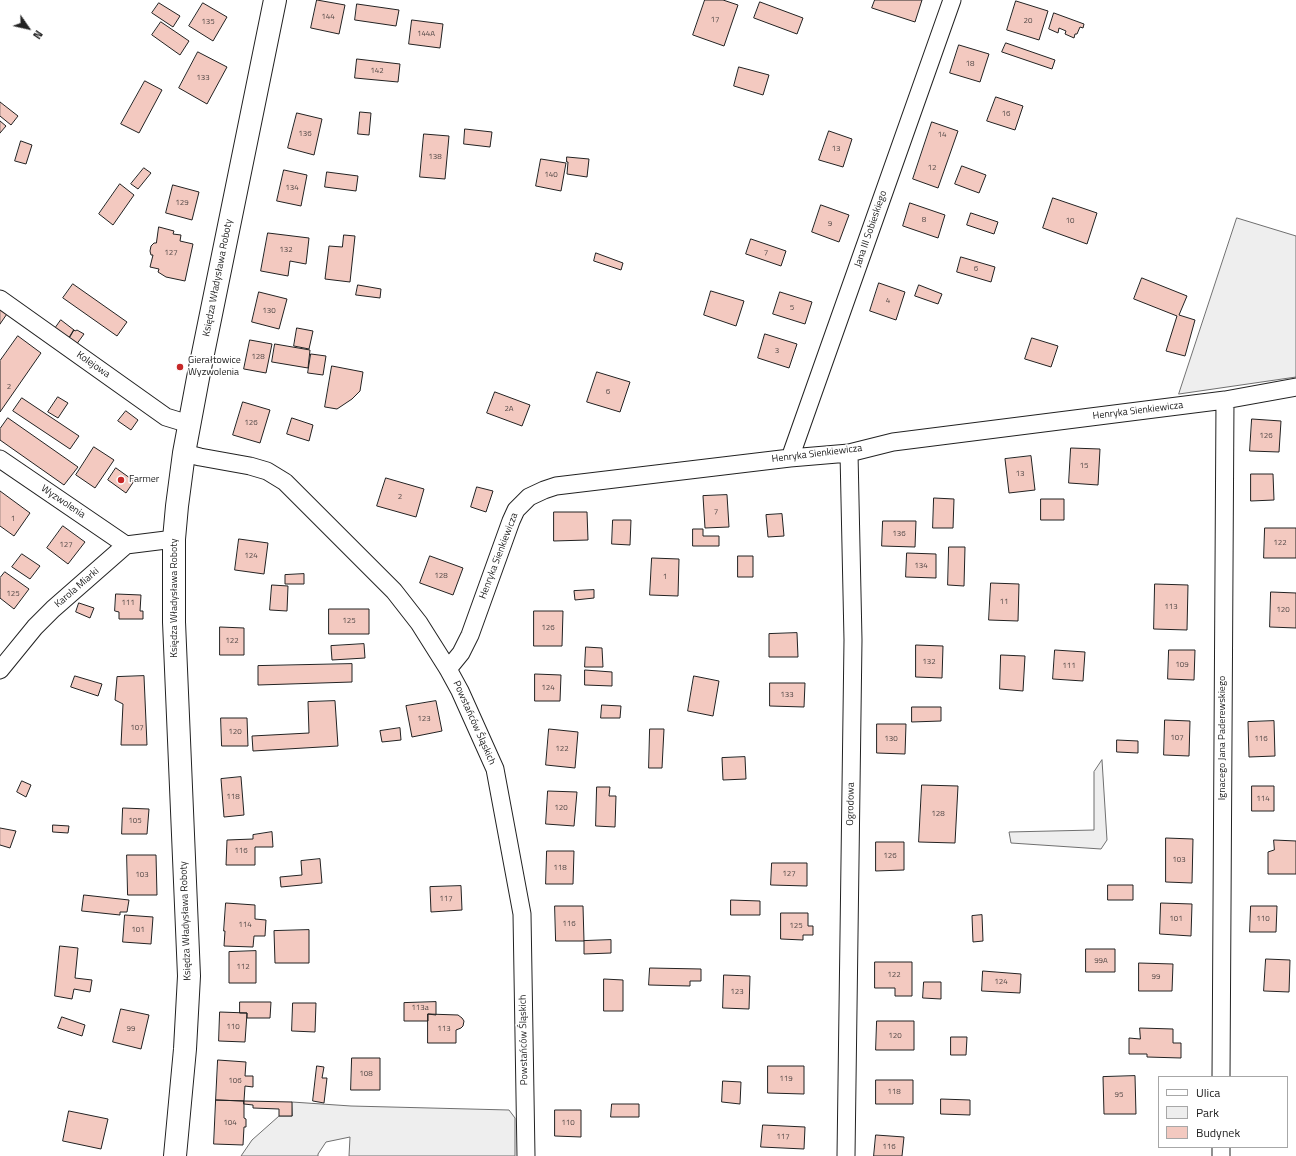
<!DOCTYPE html>
<html>
<head>
<meta charset="utf-8">
<style>
  body { margin:0 }
  #map { position:relative; width:1296px; height:1156px; overflow:hidden; background:#fff; font-family:"Titillium Web",sans-serif }
  canvas { display:block }
  .legend { position:absolute; left:1158px; top:1076px; width:130px; height:72px; box-sizing:border-box; background:#fff; border:1px solid #a7a7a7; margin:0; padding:5px 7px; list-style:none; font-size:12px; color:#222 }
  .legend li { display:flex; align-items:center; gap:8px; height:20px }
  .legend b { width:20px; border:1px solid #a7a7a7 }
  .north { position:absolute; left:8px; top:8px; width:40px; height:40px; -webkit-text-stroke:3px #fff; paint-order:stroke; rotate:124deg; font-size:11px; font-weight:700; line-height:16px; text-align:center; color:#222 }
  .north::after { content:''; display:block; margin:auto; width:14px; height:18px; background:#222; clip-path:polygon(50% 0,100% 100%,50% 72%,0 100%) }
</style>
</head>
<body>
<div id="map">
<canvas width="1296" height="1156"></canvas>
<ul class="legend">
<li><b style="height:5px;background:#fff"></b>Ulica</li>
<li><b style="height:11px;background:#eee"></b>Park</li>
<li><b style="height:11px;background:#f3c9c0"></b>Budynek</li>
</ul>
<div class="north">N</div>
</div>
<script>
const ctx = document.querySelector('canvas').getContext('2d');
ctx.lineJoin = 'round';
function fill(path, color) { ctx.fillStyle = color; ctx.fill(path, 'evenodd'); }
function trace(path, color, width, dash) { ctx.strokeStyle = color; ctx.lineWidth = width; ctx.lineCap = dash ? 'butt' : 'round'; ctx.setLineDash(dash || []); ctx.stroke(path); }
function drawText(font, color, halo, rows, align = 'center') {
  ctx.font = font + ' "Titillium Web",sans-serif'; ctx.lineWidth = 3; ctx.setLineDash([]); ctx.textBaseline = 'middle'; ctx.strokeStyle = halo; ctx.fillStyle = color; for (const [text, x, y, turn = 0] of rows) {
    ctx.save(); ctx.translate(x, y); ctx.rotate((+turn || 0) * Math.PI / 180); ctx.textAlign = isNaN(turn) ? turn : align; if (halo) ctx.strokeText(text, 0, 0); ctx.fillText(text, 0, 0); ctx.restore();
  }
}
const green = new Path2D(`
  M1237,218L1296,236V377L1179,394Z
  M1102,760L1107,840L1101,849L1011,843L1009,832L1094,830V772Z
  M292,1102L351,1106L509,1110L515,1118V1156H349L350,1137L326,1142L318,1154V1156H241L252,1140L279,1116H292Z`);
const building = new Path2D(`
  M317,0L345,5L339,34L311,28Z
  M705,0H723L738,5L724,46L693,35Z
  M875,0H922L915,22L872,8Z
  M1016,1L1048,11L1039,40L1007,30Z
  M760,2L803,18L797,34L754,18Z
  M159,3L180,16L173,27L152,13Z
  M203,3L227,17L213,41L189,26Z
  M357,4L399,10L396,26L355,20Z
  M1054,13L1084,24L1083,28L1080,27L1077,34H1075L1074,38L1065,34L1066,31L1059,28L1058,33L1049,29Z
  M412,20L443,24L440,48L409,44Z
  M161,22L189,41L180,55L152,35Z
  M1006,43L1055,60L1052,69L1002,52Z
  M959,45L989,54L980,82L950,73Z
  M198,52L227,67L207,104L179,88Z
  M357,59L400,64L398,82L355,78Z
  M739,67L769,75L763,95L734,86Z
  M145,81L162,90L139,133L121,124Z
  M996,97L1023,106L1015,130L987,121Z
  M0,102L18,116L11,125L0,116Z
  M360,112L371,113L369,135L358,134Z
  M297,113L322,119L314,155L288,148Z
  M0,121L6,126L0,133Z
  M932,122L958,131L938,188L913,179Z
  M465,129L492,132L490,147L464,144Z
  M829,131L852,139L843,167L819,160Z
  M424,134L449,136L445,179L420,177Z
  M21,141L32,145L26,164L15,161Z
  M567,157L589,159L587,177L567,174L568,162H567Z
  M541,159L566,163L561,191L536,186Z
  M962,166L986,175L979,193L955,184Z
  M144,168L151,173L138,189L131,184Z
  M284,170L307,175L301,206L277,201Z
  M327,172L358,176L356,191L325,187Z
  M120,184L134,195L113,225L99,214Z
  M173,185L199,192L192,220L166,213Z
  M1053,198L1097,213L1087,244L1043,228Z
  M910,203L945,215L938,238L903,226Z
  M821,205L849,215L839,242L812,232Z
  M971,213L998,222L994,234L967,225Z
  M159,227L174,231L173,234L181,235L180,241L193,244L185,281L166,277L158,272L159,269L150,267L153,255H151L150,251L151,246L154,243H156Z
  M268,233L309,238L306,264L290,261L288,276L261,271Z
  M344,235L355,236L350,282L325,279L329,246L342,247Z
  M751,239L786,251L781,266L746,254Z
  M596,253L623,263L621,270L594,261Z
  M961,257L995,267L991,282L957,272Z
  M1142,278L1187,296L1179,315L1195,320L1185,356L1166,351L1177,316L1134,299Z
  M879,283L905,292L896,320L870,311Z
  M73,284L127,322L117,336L63,298Z
  M358,285L381,289L380,298L356,295Z
  M919,285L942,294L938,304L915,296Z
  M711,291L744,301L736,326L704,315Z
  M259,292L287,299L279,329L252,322Z
  M780,292L812,302L805,324L773,314Z
  M0,305L9,311L0,324Z
  M61,320L74,330L68,340L54,330Z
  M297,328L313,331L309,349L294,346Z
  M74,330L75,331L77,330L84,334L76,345L68,340Z
  M765,334L797,344L789,368L758,358Z
  M18,336L41,353L0,412V361Z
  M1032,338L1058,346L1051,367L1025,359Z
  M250,340L272,344L266,373L244,369Z
  M275,344L310,350L308,368L272,362Z
  M311,354L326,356L323,375L308,373Z
  M332,366L363,372L360,391L352,399L337,409L325,407Z
  M597,372L630,382L620,412L587,402Z
  M495,392L530,405L522,426L487,413Z
  M58,397L68,403L58,418L48,412Z
  M22,398L79,436L70,449L13,411Z
  M243,402L270,410L260,443L233,435Z
  M126,411L138,420L131,430L118,421Z
  M8,418L78,467L64,485L0,440V429Z
  M292,418L313,425L309,441L287,434Z
  M1252,419L1281,421L1279,452L1250,451Z
  M94,447L114,460L95,488L76,475Z
  M1071,448L1100,449L1098,485L1069,483Z
  M1031,456L1035,490L1009,493L1005,459Z
  M116,468L134,481L126,493L108,480Z
  M1251,474H1273L1274,500L1251,501Z
  M386,478L424,489L416,517L377,506Z
  M477,487L493,491L486,512L471,507Z
  M0,491L30,513L14,536L0,526Z
  M727,495L729,527L705,528L703,496Z
  M934,498L954,499L953,528H933Z
  M1041,499H1064V520H1041Z
  M554,512H587L588,540L554,541Z
  M782,514L784,536L768,537L766,515Z
  M613,520H631L630,545L612,544Z
  M883,521H916L915,547L882,546Z
  M63,526L85,542L68,564L47,548Z
  M1265,528H1296V558H1264Z
  M693,529H703V536H719V546H693Z
  M239,539L268,543L264,574L235,570Z
  M949,547H965L964,586L948,585Z
  M907,553L936,554V578L906,577Z
  M22,554L40,566L30,579L12,567Z
  M430,556L463,568L453,595L420,583Z
  M738,556H753V577H738Z
  M652,558L679,559L678,596L650,595Z
  M5,572L29,589L14,609L0,598V578Z
  M304,574V584H285V575Z
  M991,583L1019,584L1018,621L989,620Z
  M1155,584L1188,585L1187,630L1154,629Z
  M272,585L288,586L287,611L270,610Z
  M594,590V598L575,600L574,591Z
  M1271,592L1296,593V628L1270,627Z
  M116,594L141,595L140,611H143V619H119V612L115,611Z
  M79,603L94,608L90,618L76,612Z
  M329,609H369V634H329Z
  M534,611H563L562,646H534Z
  M220,627L244,628V655H220Z
  M797,633L798,657H769V634Z
  M364,644L365,658L332,660L331,646Z
  M916,645L943,646L942,678L916,677Z
  M586,647L602,648L603,667H585Z
  M1055,650L1085,652L1083,681L1053,679Z
  M1169,650H1195L1194,680L1168,679Z
  M1001,655L1025,656L1023,691L1000,689Z
  M352,664V682L258,685V666Z
  M585,670L612,672V686L585,685Z
  M535,674L561,675L560,701H535Z
  M75,676L102,684L98,696L71,687Z
  M144,676L147,745H121L123,704L115,700L117,677Z
  M694,676L719,681L713,716L688,711Z
  M770,683H805L804,707L770,706Z
  M335,701L338,746L253,751L252,736L309,733L308,702Z
  M436,701L442,731L412,737L406,706Z
  M602,705L621,706L620,718H601Z
  M912,707H941V721L912,722Z
  M221,718H247L248,746H222Z
  M1165,720L1190,721L1189,756L1164,755Z
  M1274,721L1275,756L1249,757L1248,722Z
  M877,724H906L905,754L877,753Z
  M400,728L401,740L382,742L380,731Z
  M549,729L578,732L575,768L546,765Z
  M650,729H664L662,768H649Z
  M1117,740L1138,741V753L1117,752Z
  M745,757L746,779L723,780L722,758Z
  M241,777L244,815L224,817L221,779Z
  M22,781L31,785L26,797L17,792Z
  M922,785L958,786L955,843L919,842Z
  M1252,786H1274V811H1252Z
  M597,787H610L609,796H616L615,827L596,826Z
  M548,791L577,792L574,826L546,824Z
  M123,808L149,809L147,834H122Z
  M53,825L69,826L68,833L53,832Z
  M0,828L16,831L10,848L0,845Z
  M272,832L273,847H255V865H226L227,840L253,839V835Z
  M1166,838L1193,839L1192,883L1166,882Z
  M1274,840L1296,841V874H1268V852L1274,850Z
  M876,842H904V870L876,871Z
  M547,851H574L573,884H546Z
  M127,855H156L157,895H128Z
  M320,859L322,883L281,887L280,877L302,875L301,861Z
  M772,863H807V886L771,885Z
  M1108,885H1133V900H1108Z
  M461,886L462,910L431,912L430,887Z
  M84,895L129,900L127,912H120V915L82,911Z
  M731,900L760,901V915H731Z
  M226,903L255,905V919L266,920L265,936H254L253,947L224,946L225,931H224Z
  M1161,903L1192,904L1191,936L1160,934Z
  M555,906H583L584,941H556Z
  M1251,906H1277L1276,932H1250Z
  M781,913H808V926H813V935H803V940L781,939Z
  M125,915L153,917L151,944L123,942Z
  M982,915L983,941L973,942L972,916Z
  M309,930V963H275L274,931Z
  M611,940V953L584,954V941Z
  M60,946L78,948L75,978L92,980L90,992L74,989L72,999L55,996Z
  M1086,949H1115V972H1086Z
  M256,951V983H229V952Z
  M1266,959L1290,960L1289,992L1264,991Z
  M875,962H912V996H895V988H875Z
  M1139,963L1173,964L1172,991H1139Z
  M650,968L701,969V981H690V986L649,985Z
  M983,971L1021,974L1020,993L982,991Z
  M724,975L750,976L749,1009L723,1008Z
  M604,979L623,980V1011H604Z
  M924,982H941V999L923,998Z
  M240,1002H271L270,1018H247V1013H240Z
  M436,1002V1015L428,1014V1021H404V1003Z
  M293,1003H316L315,1032L292,1031Z
  M121,1009L149,1015L141,1049L113,1042Z
  M220,1012L247,1013L245,1042L219,1041Z
  M428,1014L458,1015L462,1018L464,1021L463,1026L461,1028L456,1030V1043H428Z
  M62,1017L85,1025L82,1036L58,1028Z
  M877,1021H914V1050H876Z
  M1140,1028L1173,1029V1043H1181V1058L1147,1057V1054H1129V1038L1140,1039Z
  M951,1037H967L966,1055H951Z
  M352,1058H380V1090H351Z
  M218,1060L246,1062L245,1076H253V1087L245,1086L244,1101L216,1100Z
  M317,1066L324,1067L322,1078H327L324,1103L313,1101Z
  M768,1066H804V1094L768,1093Z
  M1135,1076L1136,1114H1104L1103,1077Z
  M876,1080H913V1104H876Z
  M723,1081L741,1082L740,1104L722,1102Z
  M941,1099L970,1100V1115L941,1114Z
  M216,1100L244,1101V1118L246,1119V1127H244L243,1145L214,1144Z
  M244,1101L292,1102V1116H279V1109L253,1108V1105L244,1104Z
  M612,1104H639V1117H611Z
  M555,1110H581V1137L555,1136Z
  M69,1111L108,1119L101,1149L63,1141Z
  M763,1125L805,1127L804,1149L761,1147Z
  M876,1135L904,1137L902,1156H874Z`);
const street = new Path2D(`
  M0,299L166,417L189,424
  M184,453L200,457L250,466L267,471L285,482L394,591L419,623L448,669L460,691L495,769L522,914L526,1156
  M790,458L952,0
  M0,459L126,545
  M448,669L461,653L470,635L511,521L516,510L529,497L544,490L556,486L790,458L849,453L893,442L1225,400L1296,387
  M0,670L35,627L53,609L126,545L174,539
  M1221,1077L1225,400
  M1221,1147V1156
  M846,1156L853,640L849,453`);
const secondary = new Path2D(`
  M175,1156L185,1049L189,976L174,622V539L177,506L184,453L198,378L275,0`);
const markers = [
  [180,367,4,"#c62828"],
  [121,480,4,"#c62828"]
];
const numberNames = [
  ["144",328,17],
  ["17",715,20],
  ["20",1028,21],
  ["135",208,22],
  ["144A",426,34],
  ["18",970,64],
  ["142",377,71],
  ["133",203,78],
  ["16",1006,114],
  ["136",305,134],
  ["14",942,135],
  ["13",836,149],
  ["138",435,157],
  ["12",932,168],
  ["140",551,175],
  ["134",292,188],
  ["129",182,203],
  ["8",924,220],
  ["10",1070,221],
  ["9",830,224],
  ["132",286,250],
  ["127",171,253],
  ["7",766,253],
  ["6",976,269],
  ["4",888,301],
  ["5",792,308],
  ["130",269,311],
  ["3",777,351],
  ["128",258,357],
  ["2",9,387],
  ["6",608,392],
  ["2A",509,409],
  ["126",251,423],
  ["126",1266,436],
  ["15",1084,466],
  ["13",1020,474],
  ["2",400,497],
  ["7",716,512],
  ["1",13,519],
  ["136",899,534],
  ["122",1280,543],
  ["127",66,545],
  ["124",251,556],
  ["134",921,566],
  ["128",441,576],
  ["1",665,577],
  ["125",13,594],
  ["11",1004,602],
  ["111",128,603],
  ["113",1171,607],
  ["120",1283,610],
  ["125",349,621],
  ["126",548,628],
  ["122",232,641],
  ["132",929,662],
  ["109",1182,665],
  ["111",1069,666],
  ["124",548,688],
  ["133",787,695],
  ["123",424,719],
  ["107",137,728],
  ["120",235,732],
  ["107",1177,738],
  ["130",891,739],
  ["116",1261,739],
  ["122",562,749],
  ["118",233,797],
  ["114",1263,799],
  ["120",561,808],
  ["128",938,814],
  ["105",135,821],
  ["116",241,851],
  ["126",890,856],
  ["103",1179,860],
  ["118",560,868],
  ["127",789,874],
  ["103",142,875],
  ["117",446,899],
  ["101",1176,919],
  ["110",1263,919],
  ["116",569,924],
  ["114",245,925],
  ["125",796,926],
  ["101",138,930],
  ["99A",1101,961],
  ["112",243,967],
  ["122",894,975],
  ["99",1156,977],
  ["124",1001,982],
  ["123",737,992],
  ["113a",420,1008],
  ["110",233,1027],
  ["99",131,1029],
  ["113",444,1029],
  ["120",895,1036],
  ["108",366,1074],
  ["119",786,1079],
  ["106",235,1081],
  ["118",894,1092],
  ["95",1119,1095],
  ["104",230,1123],
  ["110",568,1123],
  ["117",783,1137],
  ["116",889,1147]
];
const streetNames = [
  ["Jana III Sobieskiego",871,229,-71],
  ["Księdza Władysława Roboty",218,278,-79],
  ["Kolejowa",93,365,35],
  ["Henryka Sienkiewicza",1138,411,-7],
  ["Henryka Sienkiewicza",817,454,-7],
  ["Wyzwolenia",63,502,34],
  ["Henryka Sienkiewicza",499,556,-69],
  ["Karola Miarki",77,588,-41],
  ["Księdza Władysława Roboty",175,598,-90],
  ["Powstańców Śląskich",474,723,66],
  ["Ignacego Jana Paderewskiego",1223,738,-90],
  ["Ogrodowa",851,804,-89],
  ["Księdza Władysława Roboty",186,921,-92],
  ["Powstańców Śląskich",524,1040,-91]
];
const poiNames = [
  ["Gierałtowice",188,361],
  ["Wyzwolenia",188,373],
  ["Farmer",129,480]
];
fill(green, '#eee');
trace(green, '#6f6f6f', 1);
fill(building, '#f3c9c0');
trace(building, '#222', 1);
trace(street, '#222', 19);
trace(secondary, '#222', 24);
trace(street, '#fff', 17);
trace(secondary, '#fff', 22);
for (const [x, y, r, color] of markers) { const dot = new Path2D(); dot.arc(x, y, r, 0, 2 * Math.PI); ctx.fillStyle = color; ctx.fill(dot); trace(dot, '#fff', 1.5); }
drawText('8px', '#564c4a', null, numberNames);
drawText('10px', '#222', '#fff', streetNames);
drawText('10px', '#222', '#fff', poiNames, 'left');
</script>
</body>
</html>
